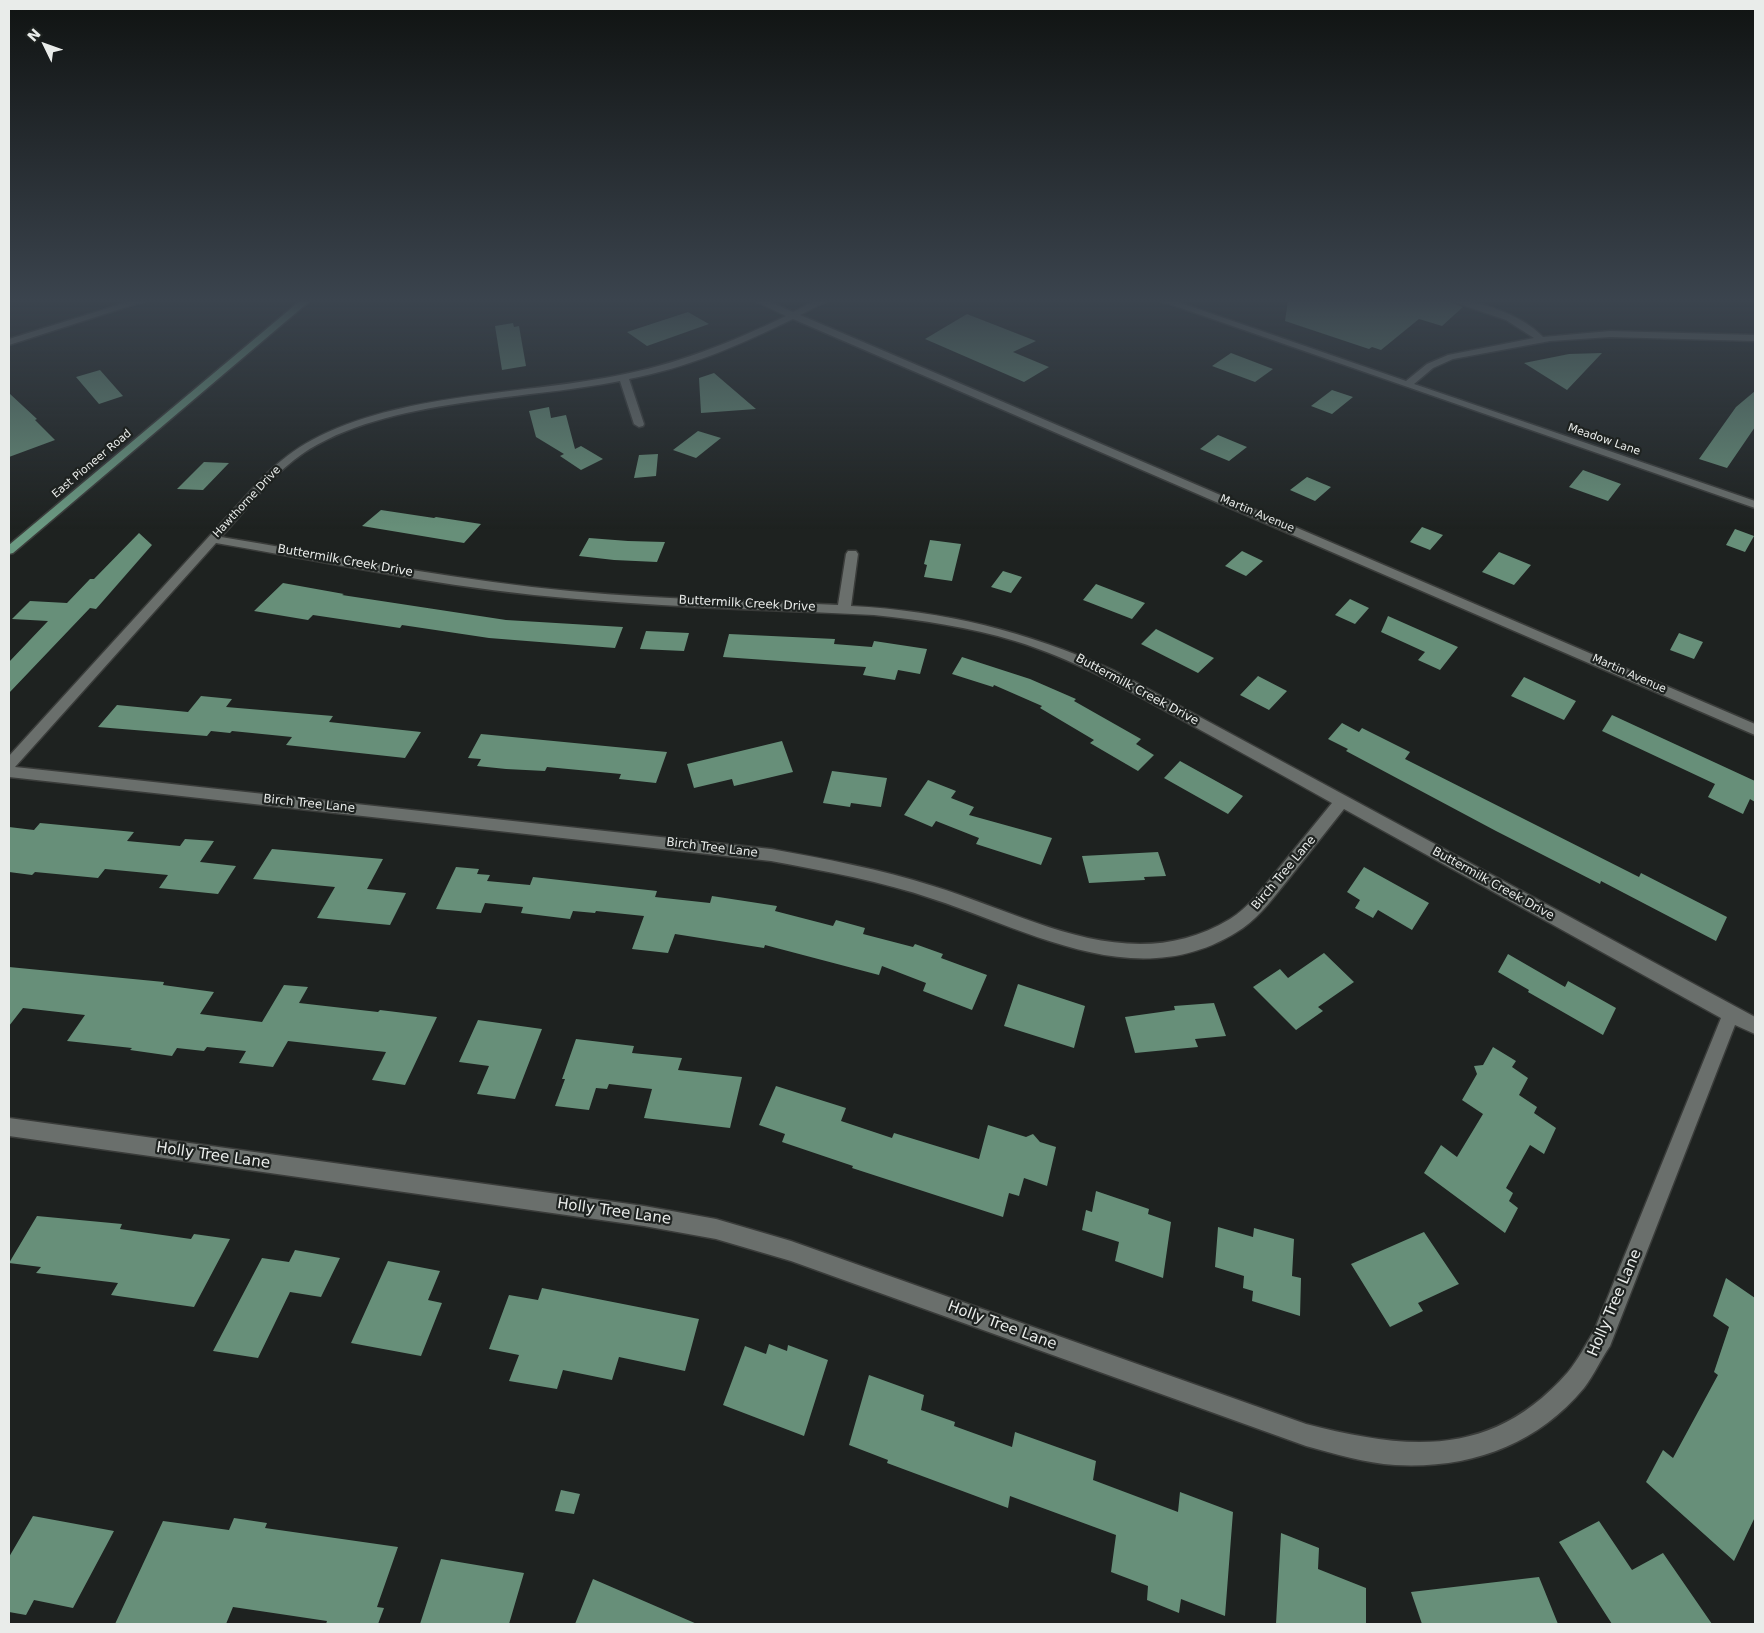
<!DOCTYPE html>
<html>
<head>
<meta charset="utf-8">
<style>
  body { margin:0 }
  #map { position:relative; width:1764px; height:1633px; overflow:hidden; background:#1e2220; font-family:"DejaVu Sans",sans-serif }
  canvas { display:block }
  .frame { position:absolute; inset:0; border:10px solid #e9ecea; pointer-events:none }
  .north { position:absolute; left:20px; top:20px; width:50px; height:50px; -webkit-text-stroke:4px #1e2220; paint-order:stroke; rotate:312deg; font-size:14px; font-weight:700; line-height:20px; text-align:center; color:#e9ecea }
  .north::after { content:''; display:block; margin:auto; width:18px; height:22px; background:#e9ecea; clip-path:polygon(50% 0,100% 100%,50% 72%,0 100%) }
</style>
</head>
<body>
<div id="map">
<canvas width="1764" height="1633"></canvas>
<div class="frame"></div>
<div class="north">N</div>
</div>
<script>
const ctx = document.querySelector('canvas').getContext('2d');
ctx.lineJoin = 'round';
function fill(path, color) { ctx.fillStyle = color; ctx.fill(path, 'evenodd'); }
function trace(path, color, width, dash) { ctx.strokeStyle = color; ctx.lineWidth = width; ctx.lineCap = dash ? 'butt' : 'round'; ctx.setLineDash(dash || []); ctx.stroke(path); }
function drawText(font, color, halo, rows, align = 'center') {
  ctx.font = font + ' "DejaVu Sans",sans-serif'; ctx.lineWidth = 4.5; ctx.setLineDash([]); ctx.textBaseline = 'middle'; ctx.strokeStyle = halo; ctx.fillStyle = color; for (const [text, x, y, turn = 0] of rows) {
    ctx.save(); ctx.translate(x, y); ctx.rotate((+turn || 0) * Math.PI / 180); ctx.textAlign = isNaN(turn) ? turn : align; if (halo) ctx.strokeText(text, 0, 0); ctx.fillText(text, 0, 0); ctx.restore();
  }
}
const building = new Path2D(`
  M1288,300H1446L1463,307L1442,326L1419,319L1381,350L1372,347L1369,349L1285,321Z
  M688,312L709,324L647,346L627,332Z
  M967,314L1036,341L1013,352L1049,367L1024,382L925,339Z
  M513,323L514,327L519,326L526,366L502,370L495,326Z
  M1231,353L1273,369L1255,382L1212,366Z
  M1602,353L1567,390L1524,363L1569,354Z
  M100,370L123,396L99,404L76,377Z
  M714,373L756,409L701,413L699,378Z
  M1332,390L1353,397L1332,414L1311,406Z
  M1755,391V427L1727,468L1699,459L1736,407Z
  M9,393L37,419L35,420L55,440L9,457Z
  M549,407L551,418L566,415L575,449L581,446L603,459L581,470L560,456L564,454L536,437L529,411Z
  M698,431L721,438L696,458L673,450Z
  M1218,435L1247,447L1229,461L1200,449Z
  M658,454L656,476L634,478L639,455Z
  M204,462L229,463L203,490L177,489Z
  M1583,470L1621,484L1608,501L1569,487Z
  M1307,477L1331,487L1315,501L1290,490Z
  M381,510L434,518L436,517L481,524L464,543L362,526Z
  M1422,527L1443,535L1430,550L1410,542Z
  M1735,529L1754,536L1745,552L1726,545Z
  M139,533L152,545L96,609L90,608L9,693V662L48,621L12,619L30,601L67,603L90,579H94Z
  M589,538L628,541L665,542L657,562L614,560L579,556Z
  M930,540L961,544L952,581L924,577L927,565L924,564Z
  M1242,551L1263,561L1246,576L1225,566Z
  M1499,552L1531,565L1514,585L1482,572Z
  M1003,571L1022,577L1011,593L991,587Z
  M283,583L344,594L342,595L506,620L623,627L615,648L489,638L402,625L400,628L313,615L308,620L254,611Z
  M1096,584L1145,603L1132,619L1083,600Z
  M1350,599L1369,608L1355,624L1335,615Z
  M1388,616L1458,647L1440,670L1418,660L1425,652L1381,632Z
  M1156,629L1214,658L1198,673L1141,644Z
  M646,631L689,633L684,651L640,649Z
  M1679,633L1703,642L1694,659L1670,650Z
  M729,634L835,639L834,644L872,647L874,641L927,649L920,674L898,670L895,680L863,675L866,667L723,657Z
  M962,657L1030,679L1076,699L1074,701L1141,739L1136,744L1154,755L1138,771L1090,743L1094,740L1040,708L1042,706L994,685L993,687L952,674Z
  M1258,676L1287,691L1269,710L1240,695Z
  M1524,677L1576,701L1564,720L1511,696Z
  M201,696L232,699L226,707L333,716L329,722L421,732L405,758L286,745L292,737L232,731L230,733L211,731L207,736L98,727L117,705L188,712Z
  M1612,715L1755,781V802L1750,799L1743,814L1708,797L1715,784L1602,731Z
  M1342,723L1359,732L1362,728L1410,752L1405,759L1639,877L1641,873L1727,917L1716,941L1601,881L1600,884L1496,831L1346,751L1348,749L1328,739Z
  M481,734L564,742L667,752L656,783L619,779L621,774L547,767L545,771L506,769L477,766L481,759L468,758Z
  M782,741L793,772L734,786L732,779L694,788L687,764Z
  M1180,761L1243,796L1228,814L1164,778Z
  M832,771L887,778L881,807L851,803L850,807L823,803Z
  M928,780L956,791L951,798L974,807L969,815L1052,838L1041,865L976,844L979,838L936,821L932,827L904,815Z
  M40,823L134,832L127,841L180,846L185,839L214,841L200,862L236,866L218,894L159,888L168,875L105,869L98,878L35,872L32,875L9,872V827L34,830Z
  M272,849L383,859L367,889L406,893L390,925L317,918L335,887L253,879Z
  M1158,852L1166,876L1144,877L1145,880L1089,883L1082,856Z
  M456,867L479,869L477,874L490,875L487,881L530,885L533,877L657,891L655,897L710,903L712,896L777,906L775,911L833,926L836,920L865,928L863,934L913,947L915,944L943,954L941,958L987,975L972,1010L923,991L926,983L882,966L879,975L765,945L764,948L675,934L668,953L632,949L644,916L596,911L595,913L573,911L570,919L521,913L523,907L485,903L481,913L436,909Z
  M1364,867L1429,903L1412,930L1378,910L1373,918L1355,908L1360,900L1347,892Z
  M1324,953L1354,982L1318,1007L1323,1011L1296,1030L1253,987L1280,969L1288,978Z
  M1508,954L1565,987L1568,981L1616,1008L1603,1035L1528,992L1529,990L1498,972Z
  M9,967L164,982L163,985L214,992L200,1014L262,1022L284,985L308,987L299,1003L378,1012L380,1010L437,1017L405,1085L372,1080L386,1052L288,1041L273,1067L239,1063L246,1051L207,1047L204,1051L177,1048L172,1056L130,1050L132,1048L67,1041L85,1015L23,1008L9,1026Z
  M1018,984L1085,1006L1074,1048L1004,1026Z
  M1214,1003L1226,1036L1195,1039L1198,1047L1135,1053L1125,1017L1175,1010L1174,1006Z
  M478,1020L542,1029L515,1099L477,1094L489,1066L459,1062Z
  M576,1039L634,1046L632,1053L682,1058L678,1070L742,1077L730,1128L644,1118L652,1089L609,1084L607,1089L596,1088L589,1110L555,1106L565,1079H562Z
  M1493,1047L1516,1061L1512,1067L1528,1078L1519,1095L1537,1107L1534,1113L1556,1128L1544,1154L1530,1145L1506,1188L1513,1193L1509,1201L1518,1208L1505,1233L1424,1173L1441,1145L1457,1157L1483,1114L1462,1100L1477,1074L1474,1066L1483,1065Z
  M776,1086L846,1108L841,1121L892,1138L894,1133L979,1159L988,1125L1026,1137L1033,1134L1040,1142L1056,1147L1047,1186L1024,1178L1019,1196L1009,1193L1003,1217L852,1168L853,1166L782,1142L785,1134L759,1125Z
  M1096,1191L1149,1209L1148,1214L1171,1222L1163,1278L1115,1261L1119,1242L1082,1230L1086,1210L1092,1212Z
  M37,1216L122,1224L120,1229L191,1239L194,1234L230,1239L194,1307L111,1295L118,1283L36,1273L41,1267L9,1263Z
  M1218,1227L1253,1237L1254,1228L1294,1239L1292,1276L1301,1278L1300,1316L1252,1301L1253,1291L1243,1288L1244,1276L1215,1267Z
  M1424,1232L1459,1284L1418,1303L1423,1311L1390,1327L1351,1264Z
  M295,1250L340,1258L321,1297L290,1292L258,1358L213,1351L262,1258L289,1262Z
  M388,1261L440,1271L428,1300L442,1303L421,1356L351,1343Z
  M1726,1278L1755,1298V1517L1734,1561L1646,1482L1663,1450L1673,1458L1718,1375L1714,1372L1729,1327L1713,1316Z
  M542,1288L699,1319L685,1371L619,1357L612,1380L563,1370L557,1389L509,1381L519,1355L489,1349L509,1295L538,1300Z
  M769,1344L787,1351L788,1345L828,1360L804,1436L723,1405L745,1346L766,1354Z
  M869,1375L924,1395L921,1410L955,1422L954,1426L1012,1447L1015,1432L1096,1461L1093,1480L1178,1512L1180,1492L1233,1512L1225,1616L1181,1599L1179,1613L1147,1600L1148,1586L1111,1572L1116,1535L1010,1496L1008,1508L887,1463L888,1460L849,1445Z
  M561,1490L580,1494L574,1514L555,1511Z
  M33,1516L114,1531L73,1608L34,1600L26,1615L9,1612V1557Z
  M234,1518L267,1523L265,1528L398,1547L377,1607L384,1608L378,1624H326L327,1621L233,1607L226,1624H115L163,1521L229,1530Z
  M1599,1521L1632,1570L1663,1553L1712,1624H1612L1559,1542Z
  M1281,1533L1319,1548L1318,1569L1366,1588V1624H1276Z
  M441,1559L524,1573L509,1624H420Z
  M1539,1577L1558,1624H1422L1411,1592Z
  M593,1579L697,1624H575Z`);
const minor = new Path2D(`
  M134,300H148L9,345V339Z
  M753,300H765L793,312L817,300H829L800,315L1755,724V735L793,319C740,345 687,368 629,379L644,424L643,426L639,427L634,424L620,381C522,401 374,398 294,460C267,481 245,511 221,537C325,554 428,575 532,587C633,599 736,600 838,605L846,554L848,551H856L858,554L851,606C946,611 1025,631 1113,670L1755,1017V1034L1735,1025L1610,1346C1601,1359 1594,1375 1584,1388C1536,1446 1469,1469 1395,1465C1365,1463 1335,1454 1306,1446L791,1261L716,1239L644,1226L9,1136V1118L644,1206L716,1219L791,1241L1306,1424C1408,1450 1492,1459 1568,1372C1578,1360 1586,1344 1594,1331L1721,1018L1344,809C1325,833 1306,857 1287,881C1274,897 1261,915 1243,928C1142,997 1034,932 933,899C881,881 825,871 771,861L9,777V756L266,474C280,461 295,449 312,440C400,393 518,395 615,376C675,365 730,343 786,316ZM216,543C322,561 427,584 534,595C647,607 761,609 874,615C922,620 969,627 1015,641C1071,658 1122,687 1173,715C1226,744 1279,773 1332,803C1313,826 1294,850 1275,873C1261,890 1248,908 1230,919C1131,979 1031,916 933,886C881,869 825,859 771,849L15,767Z
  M1158,300H1172L1406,381L1427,364L1448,355L1534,338L1506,320L1448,300C1479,300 1521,314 1543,337L1610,331L1755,335V341L1610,337L1550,341L1453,359L1433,368L1414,384L1755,501V508Z`);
const major = new Path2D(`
  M301,300H311L13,553L9,554V545Z`);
const farStreetnames = [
  ["Meadow Lane",1604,440,19],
  ["East Pioneer Road",92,464,-40],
  ["Hawthorne Drive",247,502,-47],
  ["Martin Avenue",1257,514,23],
  ["Martin Avenue",1629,674,24]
];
const streetNames = [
  ["Buttermilk Creek Drive",345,561,10],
  ["Buttermilk Creek Drive",747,604,3],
  ["Buttermilk Creek Drive",1137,690,28],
  ["Birch Tree Lane",309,804,6],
  ["Birch Tree Lane",712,848,7],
  ["Birch Tree Lane",1284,873,-50],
  ["Buttermilk Creek Drive",1493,884,29]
];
const nearStreetnames = [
  ["Holly Tree Lane",213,1156,8],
  ["Holly Tree Lane",614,1212,8],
  ["Holly Tree Lane",1615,1303,-67],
  ["Holly Tree Lane",1002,1326,20]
];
fill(building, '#678f79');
trace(minor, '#3a3c3a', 3);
trace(major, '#3a3c3a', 3);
fill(minor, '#6a6f6c');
fill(major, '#6b9a82');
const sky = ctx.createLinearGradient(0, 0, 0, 529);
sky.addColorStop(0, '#101312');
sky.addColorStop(0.57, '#3b444e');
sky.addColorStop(1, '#3b444e00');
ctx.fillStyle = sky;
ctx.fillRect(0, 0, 1764, 529);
drawText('11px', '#e9ecea', '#1e2220', farStreetnames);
drawText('12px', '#e9ecea', '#1e2220', streetNames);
drawText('15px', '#e9ecea', '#1e2220', nearStreetnames);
</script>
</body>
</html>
